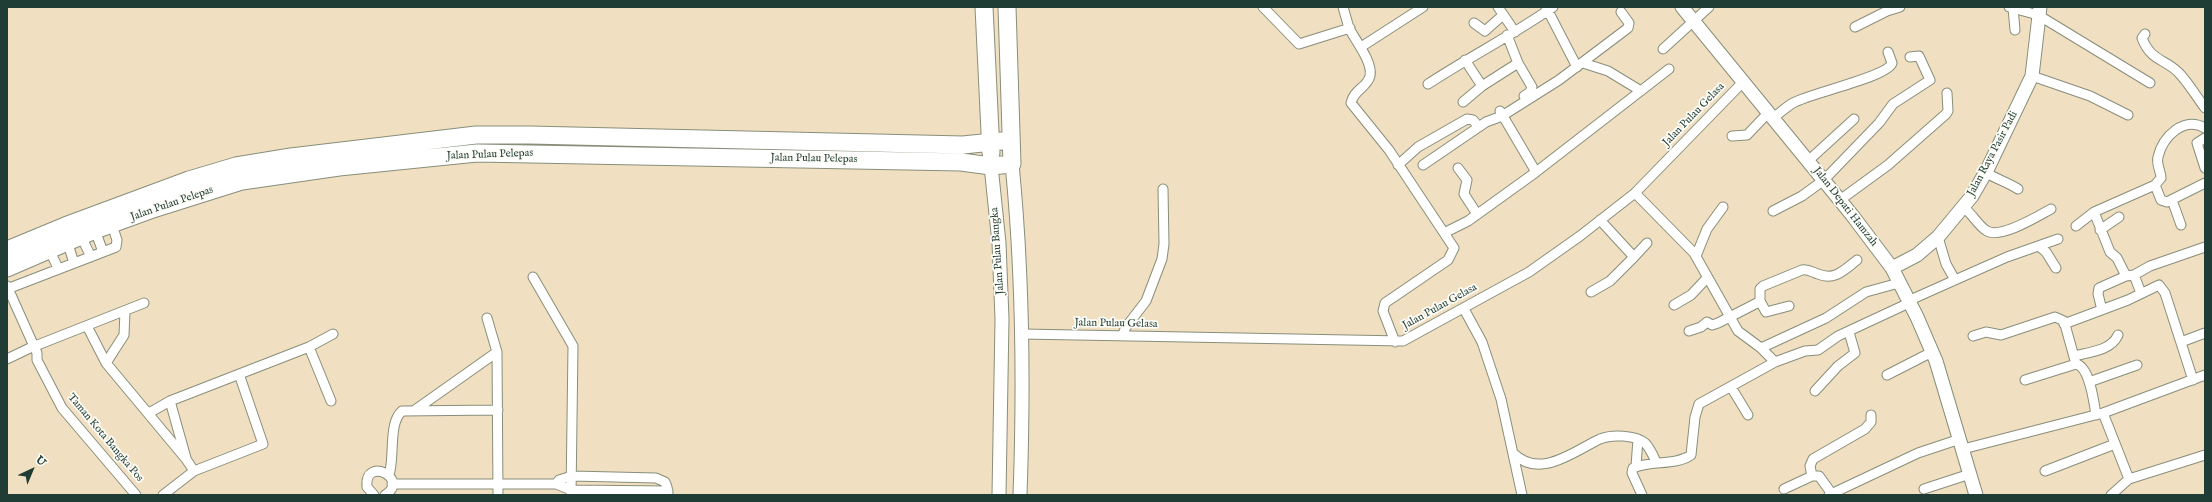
<!DOCTYPE html>
<html>
<head>
<meta charset="utf-8">
<style>
  body { margin:0 }
  #map { position:relative; width:2212px; height:502px; overflow:hidden; background:#f0e0c1; font-family:"IM FELL English",serif }
  canvas { display:block }
  .frame { position:absolute; inset:0; border:8px solid #1f3d34; pointer-events:none }
  .north { position:absolute; left:12px; top:450px; width:40px; height:40px; -webkit-text-stroke:3px #fdfcf7; paint-order:stroke; rotate:44deg; font-size:11px; font-weight:700; line-height:16px; text-align:center; color:#1f3d34 }
  .north::after { content:''; display:block; margin:auto; width:14px; height:18px; background:#1f3d34; clip-path:polygon(50% 0,100% 100%,50% 72%,0 100%) }
</style>
</head>
<body>
<div id="map">
<canvas width="2212" height="502"></canvas>
<div class="frame"></div>
<div class="north">U</div>
</div>
<script>
const ctx = document.querySelector('canvas').getContext('2d');
ctx.lineJoin = 'round';
function trace(path, color, width, dash) { ctx.strokeStyle = color; ctx.lineWidth = width; ctx.lineCap = dash ? 'butt' : 'round'; ctx.setLineDash(dash || []); ctx.stroke(path); }
function drawText(font, color, halo, rows, align = 'center') {
  ctx.font = font + ' "IM FELL English",serif'; ctx.lineWidth = 3.5; ctx.setLineDash([]); ctx.textBaseline = 'middle'; ctx.strokeStyle = halo; ctx.fillStyle = color; for (const [text, x, y, turn = 0] of rows) {
    ctx.save(); ctx.translate(x, y); ctx.rotate((+turn || 0) * Math.PI / 180); ctx.textAlign = isNaN(turn) ? turn : align; if (halo) ctx.strokeText(text, 0, 0); ctx.fillText(text, 0, 0); ctx.restore();
  }
}
const street = new Path2D(`
  M1263,7L1299,44L1350,28
  M1343,7C1345,14 1347,21 1349,28C1355,40 1373,62 1370,76C1367,88 1354,89 1351,103L1389,150L1454,248L1448,260L1385,303L1383,311L1395,342
  M1498,7L1515,32
  M1546,7L1577,67
  M2009,7L2038,15L2150,83
  M2013,8L2015,30
  M1474,23L1485,31L1503,15
  M1855,27L1887,11L1900,7
  M2145,34L2142,38C2151,61 2163,58 2178,72C2188,82 2196,96 2205,108
  M1507,35L1518,63L1532,87L1530,92L1524,96
  M1361,47L1423,7
  M1663,49L1709,7
  M1465,60L1482,86L1518,63
  M1583,63L1608,71L1641,91
  M2032,76L2090,96L2128,115
  M1428,84C1469,57 1513,35 1553,7
  M1463,102L1482,86
  M1500,111L1536,172
  M1773,118C1780,113 1786,107 1793,103C1810,93 1888,77 1892,63L1888,52
  M2205,128C2184,116 2163,136 2158,157C2156,165 2161,171 2161,178L2155,185L2161,200L2167,202L2205,183
  M1732,136L1747,135L1769,112
  M2205,138L2197,143L2205,168
  M1808,161L1854,119
  M1398,165L1418,147L1467,119L1473,120L1479,127
  M1423,165L1486,122L1502,116L1559,80L1628,28L1629,23L1621,12
  M1458,168L1467,180L1464,194L1477,214
  M1985,172C1996,179 2007,182 2018,189
  M1635,193L1694,253L1738,331L1761,348L1775,362L1699,404L1695,417L1691,455C1675,466 1651,460 1633,468L1632,473L1642,495
  M1840,200L1888,165L1946,114L1948,111L1947,93
  M2172,200L2181,225
  M1963,207C1972,213 1978,226 1987,231C2001,239 2038,216 2051,209
  M1773,211L1802,196L1824,180L1879,123L1893,104L1930,80L1919,56L1910,57
  M2094,212L2155,185
  M2076,226L2094,212L2110,252L2117,258L2126,276
  M95,230L103,252
  M2100,230L2119,217
  M1444,233L1468,221L1536,172L1669,69
  M81,236L91,257
  M1938,237L1946,264L1955,280L2007,257L2058,239
  M67,241L74,263
  M2040,247L2046,252L2056,268
  M49,249L58,268
  M1696,256L1707,229L1723,207
  M1634,257L1647,243
  M2134,275L2141,293
  M533,277L573,346L571,495
  M7,286L37,353V360L62,408L136,495
  M7,289L116,247L117,240L112,225
  M1591,292L1610,281L1634,257L1600,220
  M1760,301L1766,312L1789,306
  M1908,301L1955,280
  M1674,305L1691,295L1707,278
  M1464,309L1482,342L1501,399L1522,495
  M2102,310L2098,294L2099,288L2126,276L2134,275L2150,266L2205,247
  M487,318L497,352L498,495
  M2064,324L2128,300L2159,285L2165,293L2193,380
  M87,326L106,363L186,459L194,471
  M1689,331L1701,327L1707,322L1712,325L1718,323L1757,303L1760,301V289L1763,286L1802,270C1808,269 1812,272 1818,274C1835,281 1844,270 1857,260
  M1022,334L1403,341L1529,272L1580,236L1635,193L1743,82
  M1122,336L1126,327L1146,301L1162,259L1164,244L1163,189
  M1973,336L1986,332L2001,335L2055,317L2064,321L2076,364C2090,367 2094,403 2096,415
  M2181,342L2205,333
  M309,347L331,401
  M1761,348L1826,318L1866,292L1899,283
  M2074,356C2089,352 2111,351 2118,335
  M7,359L30,348L144,303
  M1775,362L1805,351L1818,350L1838,336L1909,303
  M106,363L124,335L125,311
  M1887,375L1932,352
  M2025,380L2076,364
  M2089,382L2137,365
  M1731,387L1748,415
  M1815,391L1838,366L1855,353L1849,332
  M170,401L186,458
  M415,410L497,352
  M149,413L170,401L309,347L333,334
  M2103,413L2129,479L2205,455
  M1963,449L2103,413L2205,375
  M1513,453C1540,480 1574,451 1600,439C1612,434 1635,435 1645,443C1650,448 1653,455 1656,462
  M1636,466L1638,439
  M2045,471L2115,444
  M389,475C395,457 388,423 402,411L498,410
  M1812,476L1810,466L1813,459L1865,429L1871,422V415
  M392,484H556
  M1784,489L1812,476H1819L1832,494
  M1924,489L1970,474
  M668,491L571,490L556,484L559,480L572,476L656,478L665,482C667,486 668,491 668,495
  M163,495L194,471L263,444L239,374
  M374,495L367,487C364,455 411,479 385,495
  M1829,495L1918,453L1960,439
  M2111,495L2129,479`);
const secondary = new Path2D(`
  M1682,7L1852,215L1892,268L1917,317L1936,361L1976,495
  M1012,164C1023,275 1024,384 1020,495
  M991,166L999,243L1002,319L999,495
  M1892,268L1917,255L1938,237L1972,196L1987,170L2032,76L2040,7`);
const highway = new Path2D(`
  M984,7L991,153
  M7,250L65,226L189,180L236,166L291,157L476,135H530L963,145L1011,140
  M7,268L95,230L150,210L242,181L339,167L477,153L961,162L991,166L1012,164L1007,7`);
const streetNames = [
  ["Jalan Pulau Gelasa",1694,115,-46],
  ["Jalan Raya Pasir Padi",1993,154,-62],
  ["Jalan Pulau Pelepas",490,155,-2],
  ["Jalan Pulau Pelepas",814,159,1],
  ["Jalan Pulau Pelepas",172,204,-19],
  ["Jalan Depati Hamzah",1845,207,52],
  ["Jalan Pulau Bangka",998,251,-94],
  ["Jalan Pulau Gelasa",1440,307,-29],
  ["Jalan Pulau Gelasa",1116,324,1],
  ["Taman Kota Bangka Pos",105,438,50]
];
trace(street, '#888e7a', 11);
trace(secondary, '#888e7a', 15);
trace(highway, '#888e7a', 19);
trace(street, '#fff', 9);
trace(secondary, '#fff', 13);
trace(highway, '#fff', 17);
drawText('11px', '#1f3d34', '#fdfcf7', streetNames);
</script>
</body>
</html>
